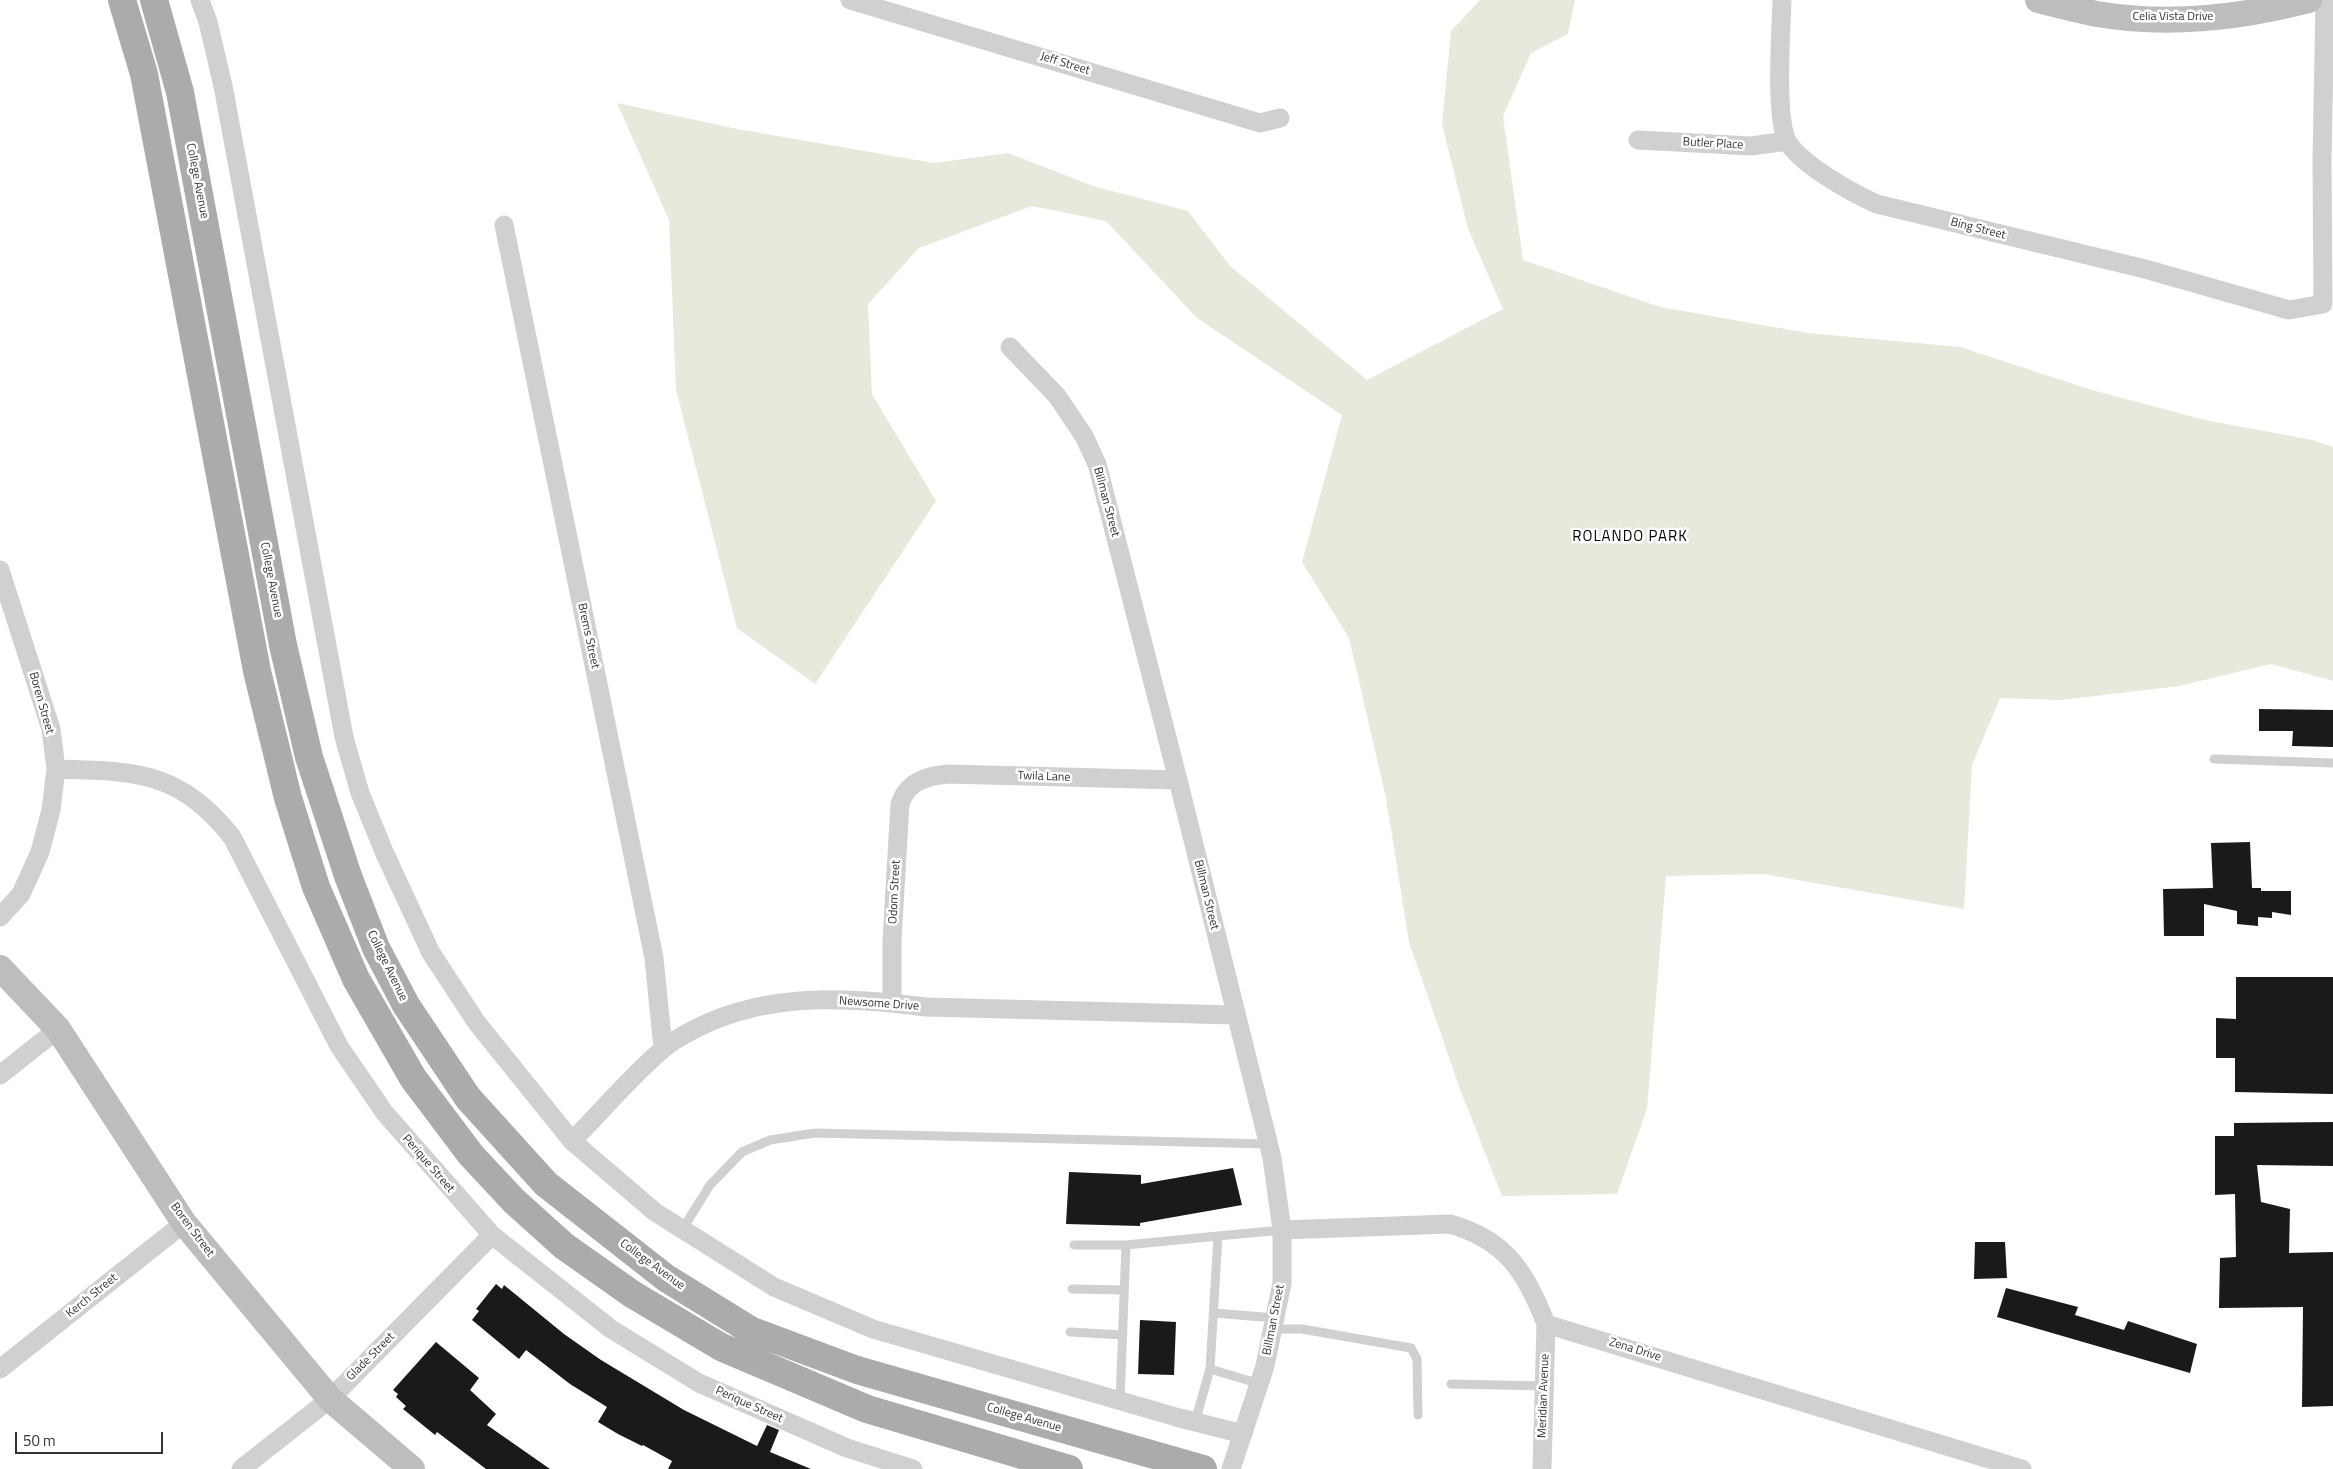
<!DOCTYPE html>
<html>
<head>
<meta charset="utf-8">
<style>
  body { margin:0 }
  #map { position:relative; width:2333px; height:1469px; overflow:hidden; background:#fff; font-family:"Titillium Web",sans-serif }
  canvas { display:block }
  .scale { position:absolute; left:15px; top:1432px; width:148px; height:22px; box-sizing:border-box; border:2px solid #333; border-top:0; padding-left:6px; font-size:15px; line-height:18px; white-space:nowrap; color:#333; -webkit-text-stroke:4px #fff; paint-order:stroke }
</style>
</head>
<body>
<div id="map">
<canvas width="2333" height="1469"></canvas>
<div class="scale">50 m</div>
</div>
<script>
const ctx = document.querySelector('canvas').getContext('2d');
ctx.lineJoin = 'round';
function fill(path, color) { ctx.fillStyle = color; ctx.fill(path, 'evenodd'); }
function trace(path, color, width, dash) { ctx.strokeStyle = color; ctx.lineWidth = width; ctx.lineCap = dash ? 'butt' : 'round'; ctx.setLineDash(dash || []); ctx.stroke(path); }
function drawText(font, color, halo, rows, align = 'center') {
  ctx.font = font + ' "Titillium Web",sans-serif'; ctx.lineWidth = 5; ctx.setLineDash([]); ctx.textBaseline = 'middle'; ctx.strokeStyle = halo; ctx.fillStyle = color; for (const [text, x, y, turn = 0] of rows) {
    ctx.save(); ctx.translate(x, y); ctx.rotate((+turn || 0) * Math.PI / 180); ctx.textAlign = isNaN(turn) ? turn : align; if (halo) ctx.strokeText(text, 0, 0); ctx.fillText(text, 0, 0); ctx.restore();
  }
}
const green = new Path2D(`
  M1480,0H1575L1568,34L1531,53L1503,116L1523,260L1660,307L1808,333L1960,347L2092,390L2205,420L2312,440L2333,447V681L2271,664L2179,686L2061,700L2000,698L1972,765L1964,909L1763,874L1666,876L1647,1109L1617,1194L1502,1196L1460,1089L1409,942L1386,798L1349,638L1302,562L1342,415L1197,318L1106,221L1032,206L919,248L868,304L872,394L936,501L815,684L737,628L676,390L669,220L617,103L737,129L934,163L1008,153L1093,186L1188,211L1230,266L1367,380L1503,309L1468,229L1442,124L1451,31Z`);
const building = new Path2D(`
  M2259,709L2333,710V747L2292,746L2293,731H2259Z
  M2250,842L2252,888H2261V891H2291V915L2272,912V918L2258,917V926L2237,924V911L2204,904V936H2164L2163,889L2213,888L2211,843Z
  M2236,977H2333V1094L2235,1092V1058H2216V1018L2236,1019Z
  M2333,1122V1166L2257,1165L2261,1202L2290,1209L2289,1253L2333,1252V1406L2302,1407L2303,1307L2219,1308L2220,1258L2236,1257L2235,1194L2215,1195V1136H2234V1123Z
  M1233,1168L1242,1205L1140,1223V1226L1066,1224L1069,1172L1141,1175V1184Z
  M1975,1242H2005L2007,1278L1974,1279Z
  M496,1284L502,1289L504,1285L564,1334L601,1360L684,1410L757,1446L767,1425L779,1430L770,1452L811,1469H668L672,1461L643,1445L642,1446L618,1434L598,1422L607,1407L570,1384L526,1350L519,1359L472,1320L479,1311L476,1309Z
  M2006,1288L2078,1307L2075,1315L2124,1330L2128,1321L2197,1344L2190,1373L1997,1317Z
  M1140,1320L1176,1322L1174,1375L1138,1374Z
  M436,1342L479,1378L470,1390L496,1414L487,1425L550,1469H486L437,1432L435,1435L403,1409L406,1406L396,1397L398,1394L393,1390Z`);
const lane = new Path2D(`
  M2214,759L2333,763
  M682,1230L710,1185L742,1152L770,1140L815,1133L1268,1144
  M1074,1245H1126L1218,1236
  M1072,1289L1124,1290
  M1214,1313L1275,1318
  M1273,1329H1302L1411,1348L1417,1359L1418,1415
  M1070,1332L1123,1335
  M1210,1369L1260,1384
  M1451,1384L1545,1386
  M1120,1401L1126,1245
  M1195,1422L1210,1369L1218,1236L1282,1230`);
const street = new Path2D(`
  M200,0L208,22L223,86L344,737L360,793L385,854L431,953L477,1023L572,1141L655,1212L774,1287L873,1329L1176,1417L1243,1434
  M850,0L1260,123L1280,118
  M1782,0C1781,31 1775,116 1787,141C1800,164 1852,193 1877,204L2145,269L2289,310L2323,304L2322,162L2325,0
  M1638,140L1751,146L1787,141
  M504,225L654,958L663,1048
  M1010,347L1057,396L1084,436L1097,464L1178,780L1272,1158L1282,1230V1283L1265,1366L1231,1469
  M0,570L51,729L56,769L51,810L40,852L21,894L0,917
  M56,769C134,771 179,770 232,837L339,1046L384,1112L492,1235L611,1329L699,1383L847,1448L913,1469
  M892,1003V940L900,804C907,782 926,776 948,774L1178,780
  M0,1075L58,1029
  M572,1141C601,1112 632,1075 663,1049C673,1040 687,1033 699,1027C770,992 850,997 926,1007L1235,1015
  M1282,1230L1450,1224C1506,1240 1526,1272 1546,1324L2022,1469
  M0,1369L184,1223
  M241,1469L330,1399L492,1235
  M1542,1469L1546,1324`);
const secondary = new Path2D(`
  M2038,0C2057,5 2077,10 2097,14C2168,26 2240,18 2309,0
  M0,968L58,1029L184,1223L330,1399L412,1469`);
const primary = new Path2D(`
  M122,0L144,74L257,671L288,798L316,887L356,979L413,1078L471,1155L514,1201L564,1246L632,1294L721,1347L867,1409L1069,1469
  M154,0L180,92L283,645L309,757L348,876L376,948L406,1005L468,1098L546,1184L666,1278L750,1330L857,1370L1203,1469`);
const streetNames = [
  ["Celia Vista Drive",2173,17],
  ["Jeff Street",1065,64,17],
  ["Butler Place",1713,144,3],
  ["College Avenue",197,181,79],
  ["Bing Street",1978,229,14],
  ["Billman Street",1106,502,75],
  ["College Avenue",271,580,79],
  ["Brems Street",588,636,78],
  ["Boren Street",41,703,74],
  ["Twila Lane",1044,777,2],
  ["Odom Street",895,892,-87],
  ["Billman Street",1206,895,76],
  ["College Avenue",387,966,64],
  ["Newsome Drive",879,1004,4],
  ["Perique Street",428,1164,49],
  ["Boren Street",192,1230,53],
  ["College Avenue",652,1265,36],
  ["Kerch Street",92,1296,-39],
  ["Billman Street",1274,1320,-79],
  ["Zena Drive",1635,1350,17],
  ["Glade Street",371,1357,-45],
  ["Meridian Avenue",1544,1396,-88],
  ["Perique Street",749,1405,24],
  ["College Avenue",1024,1418,16]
];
const quarterNames = [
  ["ROLANDO PARK",1630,537]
];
fill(green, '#e6e9dc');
fill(building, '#1a1a1a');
trace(lane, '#d0d0d0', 9);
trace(street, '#d0d0d0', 19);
trace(secondary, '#bdbdbd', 26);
trace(primary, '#ababab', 28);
drawText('12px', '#333', '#fff', streetNames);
ctx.letterSpacing = '1px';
drawText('15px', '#000', '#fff', quarterNames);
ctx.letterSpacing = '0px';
</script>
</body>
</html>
